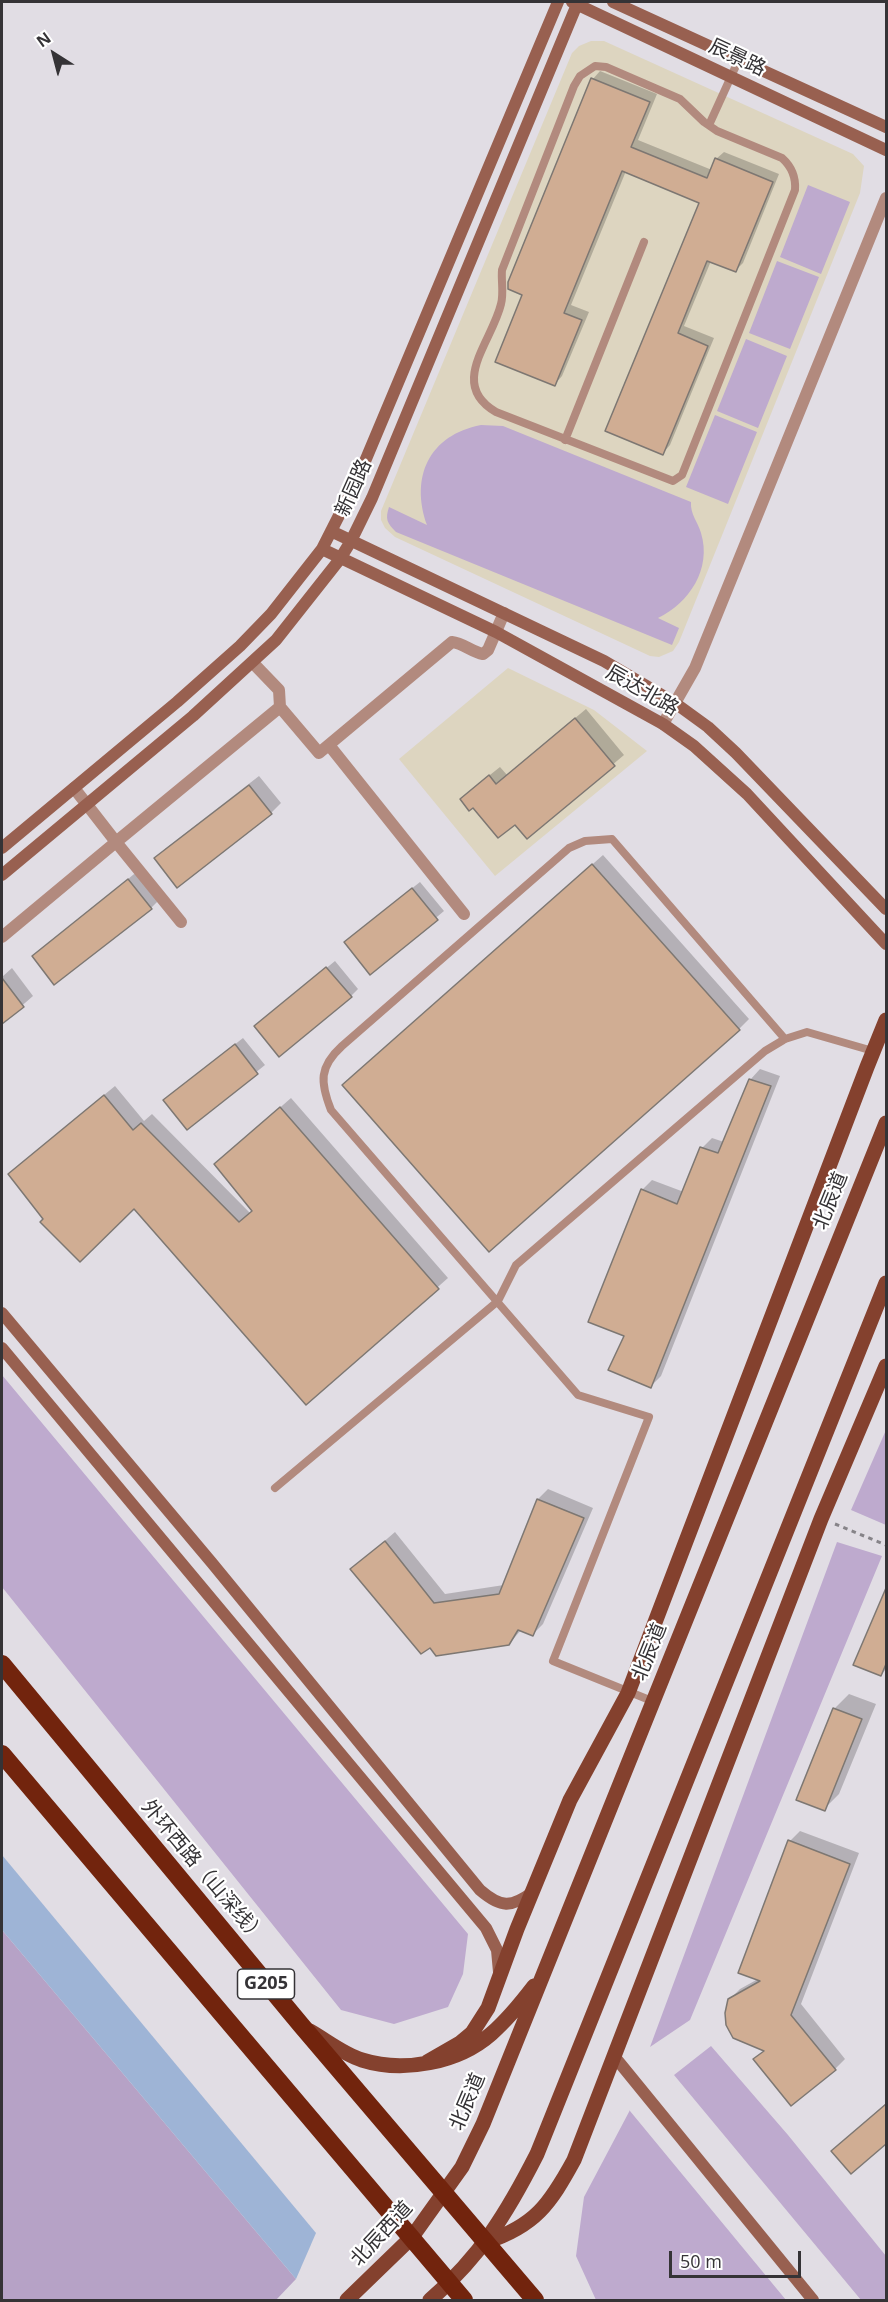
<!DOCTYPE html>
<html>
<head>
<meta charset="utf-8">
<style>
  body { margin:0 }
  #map { position:relative; width:888px; height:2302px; overflow:hidden; background:#e1dde4; font-family:"Open Sans",sans-serif }
  canvas { display:block }
  .frame { position:absolute; inset:0; border:3px solid #353336; pointer-events:none }
  .north { position:absolute; left:24px; top:24px; width:60px; height:60px; -webkit-text-stroke:4px #fff; paint-order:stroke; rotate:324deg; font-size:16px; font-weight:700; line-height:24px; text-align:center; color:#353336 }
  .north::after { content:''; display:block; margin:auto; width:21px; height:27px; background:#353336; clip-path:polygon(50% 0,100% 100%,50% 72%,0 100%) }
  .scale { position:absolute; left:669px; top:2251px; width:132px; height:27px; box-sizing:border-box; border:3px solid #353336; border-top:0; padding-left:8px; font-size:18px; line-height:21px; white-space:nowrap; color:#353336; -webkit-text-stroke:4px #fff; paint-order:stroke }
</style>
</head>
<body>
<div id="map">
<canvas width="888" height="2302"></canvas>
<div class="frame"></div>
<div class="north">N</div>
<div class="scale">50 m</div>
</div>
<script>
const ctx = document.querySelector('canvas').getContext('2d');
ctx.lineJoin = 'round';
function fill(path, color) { ctx.fillStyle = color; ctx.fill(path, 'evenodd'); }
function trace(path, color, width, dash) { ctx.strokeStyle = color; ctx.lineWidth = width; ctx.lineCap = dash ? 'butt' : 'round'; ctx.setLineDash(dash || []); ctx.stroke(path); }
function drawText(font, color, halo, rows, align = 'center') {
  ctx.font = font + ' "Open Sans","Noto Sans SC",sans-serif'; ctx.lineWidth = 4.5; ctx.setLineDash([]); ctx.textBaseline = 'middle'; ctx.strokeStyle = halo; ctx.fillStyle = color; for (const [text, x, y, turn = 0] of rows) {
    ctx.save(); ctx.translate(x, y); ctx.rotate((+turn || 0) * Math.PI / 180); ctx.textAlign = isNaN(turn) ? turn : align; if (halo) ctx.strokeText(text, 0, 0); ctx.fillText(text, 0, 0); ctx.restore();
  }
}
const education = new Path2D(`
  M591,41H604L853,154L864,166L860,193L679,642L673,651L659,657L650,656L395,537L385,528L381,520V511L572,53L579,46Z
  M508,668L594,710L647,751L495,876L399,759Z`);
const green = new Path2D(`
  M808,185L850,202L821,274L780,257Z
  M777,261L819,277L790,349L749,333Z
  M746,339L787,356L758,428L717,411Z
  M715,415L757,432L728,504L686,487Z
  M481,425L503,426L691,502C690,514 698,522 701,533C712,569 689,603 658,618L679,628L672,645L396,532C387,523 385,519 389,507L427,525C410,477 429,435 481,425Z
  M2,1375L468,1934L463,1974L448,2007L394,2024L341,2010L2,1587Z
  M886,1430V1525L851,1510Z
  M837,1542L882,1556L690,2020L650,2047Z
  M711,2046L788,2135L886,2256V2300H861L674,2075Z
  M630,2110V2111L786,2300H596L576,2256L584,2197Z`);
const forest = new Path2D(`
  M2,1930L296,2279L276,2300H2Z`);
const water = new Path2D(`
  M2,1855L316,2233L296,2279L2,1930Z`);
const shadow = new Path2D(`
  M600,71L657,94L638,140L712,170L716,159L724,152L779,174L743,263L735,271L711,261L684,326L714,338L670,445L663,453L607,430L701,202L626,171L571,305L589,312L562,376L555,384L524,294L593,79Z
  M586,709L624,755L527,837L515,822L471,790L500,767L507,775Z
  M259,776L281,803L271,813L156,858L166,848Z
  M603,855L749,1019L739,1029L354,1075Z
  M139,870L161,898L151,908L34,956Z
  M420,882L444,911L370,973L353,935Z
  M335,961L358,989L351,996L264,1019Z
  M12,968L33,996L2,1023V977Z
  M243,1038L265,1065L187,1128L173,1093Z
  M760,1069L780,1076L661,1376L651,1386L626,1335L642,1190L652,1180L684,1192L702,1148L712,1138L724,1142L750,1080Z
  M115,1086L144,1121L152,1114L250,1213L253,1210L227,1154L291,1098L448,1278L306,1403L134,1207L45,1219L20,1164Z
  M548,1489L593,1508L543,1624L533,1634L521,1630L509,1644L352,1569L395,1532L445,1594L504,1585L538,1499Z
  M886,1591V1669L881,1675L855,1664Z
  M849,1694L876,1704L839,1794L824,1809L834,1709Z
  M800,1831L859,1853L801,2004L845,2059L835,2069L756,2059L765,2049L729,2000L740,1989L758,1979L790,1841Z
  M886,2103V2142L851,2172L833,2151Z`);
const building = new Path2D(`
  M591,78L650,102L631,147L707,178L715,158L773,182L736,272L707,261L678,333L708,346L663,455L605,431L699,203L622,171L564,313L582,320L555,386L495,362L522,295L508,289V282Z
  M575,718L615,766L527,839L515,825L498,838L473,808L469,811L460,799L489,775L496,784Z
  M249,785L272,814L177,888L154,858Z
  M592,864L740,1030L489,1252L342,1085Z
  M128,879L152,909L54,985L32,956Z
  M412,888L438,920L370,975L344,942Z
  M326,967L352,997L279,1057L254,1026Z
  M2,978L24,1007L2,1024Z
  M235,1044L258,1074L187,1130L163,1100Z
  M749,1079L771,1086L651,1388L608,1370L624,1336L588,1322L641,1189L677,1204L700,1147L718,1153Z
  M104,1095L133,1130L141,1123L239,1222L252,1211L214,1164L280,1107L439,1289L306,1405L134,1209L80,1262L40,1222L43,1219L8,1174Z
  M537,1499L584,1518L533,1636L518,1630L509,1645L436,1656L430,1648L421,1654L350,1569L385,1541L434,1603L499,1594Z
  M886,1588V1664L881,1676L853,1665Z
  M833,1708L862,1719L825,1811L796,1800Z
  M788,1840L850,1864L791,2015L836,2070L791,2106L753,2059L764,2051L733,2038L726,2025L725,2013L728,1999L760,1981L738,1973Z
  M886,2104V2144L851,2174L831,2151Z`);
const path = new Path2D(`
  M835,1524L886,1545`);
const lane = new Path2D(`
  M595,66L606,67L680,99L704,122L717,131L782,158C792,167 796,177 795,190L682,475L673,481L496,412C448,384 492,342 501,304C504,293 501,281 502,270L574,86L580,76Z
  M709,125L739,59
  M565,440L644,242
  M275,1488L498,1301L516,1265L765,1051L785,1039L807,1032L873,1051
  M652,1701L553,1661L649,1417L578,1395L331,1110C320,1082 319,1067 342,1046L569,848L585,841L612,839L785,1039`);
const street = new Path2D(`
  M253,663L279,690L280,707
  M663,724L695,668L886,198
  M329,745L464,914
  M74,788L116,842L280,707L319,753L452,642C463,643 472,652 483,654L488,650L504,613
  M2,937L116,842L181,922`);
const secondary = new Path2D(`
  M572,2L886,150
  M613,2L886,127
  M331,531L604,661L675,703L708,727L736,753L886,909
  M322,549L496,632L663,724L694,746L747,794L886,944
  M2,848L177,702L240,646L271,614L322,549L358,478L558,2
  M2,875L193,716L276,640L340,559L351,541L372,498L578,2
  M2,1313L212,1563L480,1890C501,1908 511,1908 533,1892
  M2,1348L486,1928L497,1950L499,1972
  M614,2056L813,2300`);
const primary = new Path2D(`
  M310,2031C326,2040 343,2054 362,2060C403,2073 458,2063 491,2034C507,2020 521,2003 534,1986
  M427,2062L460,2043L472,2033L488,2008L517,1929L570,1800L628,1693L867,1067L886,1020
  M486,2242C535,2226 550,2204 574,2160L821,1519L886,1366
  M347,2300L412,2237L462,2167L483,2124L886,1123
  M430,2300C480,2257 507,2213 537,2154L886,1283`);
const highway = new Path2D(`
  M2,1664L301,2025L535,2300
  M2,1754L464,2300`);
const shields = [
  [266,1984,57]
];
const shieldNames = [
  ["G205",266,1984]
];
const streetNames = [
  ["辰景路",737,58,25],
  ["新园路",354,488,-66],
  ["辰达北路",642,691,30],
  ["北辰道",831,1201,-68],
  ["北辰道",650,1652,-68],
  ["外环西路（山深线）",203,1872,50],
  ["北辰道",468,2102,-67],
  ["北辰西道",382,2234,-47]
];
fill(education, '#ddd5c0');
fill(green, '#beaace');
fill(forest, '#b6a2c6');
fill(water, '#9eb4d6');
fill(shadow, '#0003');
fill(building, '#d0ad93');
trace(building, '#7d7772', 1.5);
trace(path, '#868388', 3, [4.5, 4.5]);
trace(lane, '#b28a7e', 8);
trace(street, '#b28a7e', 12);
trace(secondary, '#986050', 12);
trace(primary, '#84412e', 15);
trace(highway, '#72240d', 18);
for (const [x, y, w] of shields) { const box = new Path2D(); box.roundRect(x - w / 2, y - 15, w, 30, 4.5); ctx.fillStyle = '#fff'; ctx.fill(box); trace(box, '#353336', 1.5); }
drawText('bold 18px', '#353336', null, shieldNames);
drawText('20px', '#353336', '#fff', streetNames);
</script>
</body>
</html>
